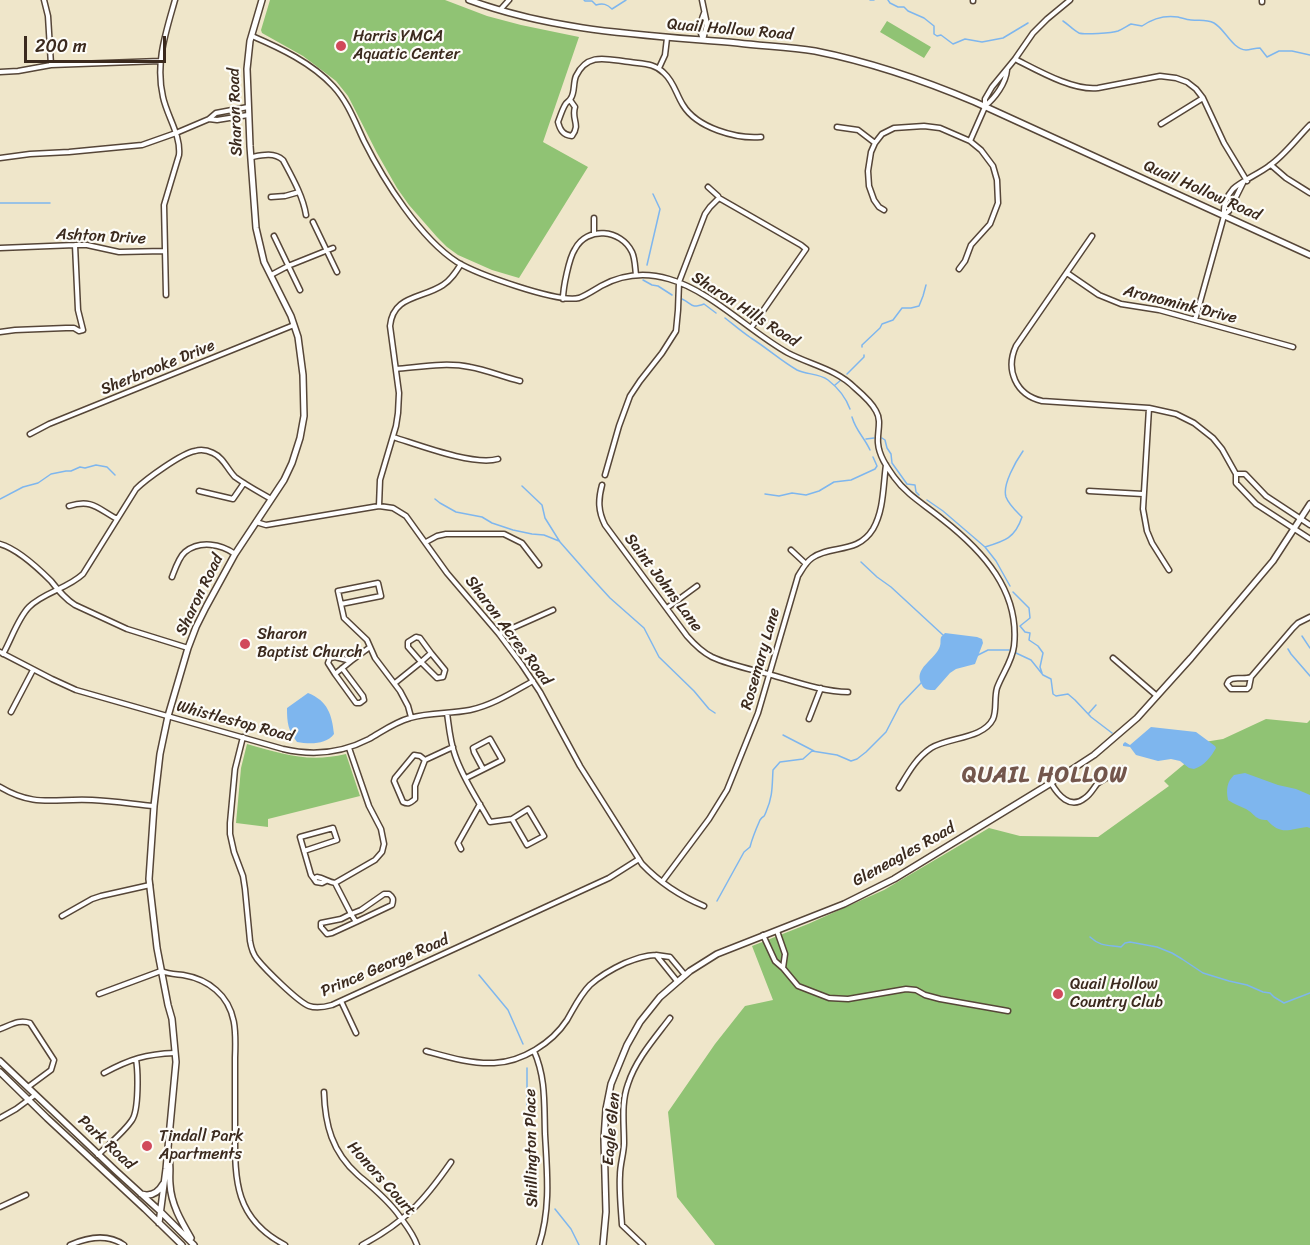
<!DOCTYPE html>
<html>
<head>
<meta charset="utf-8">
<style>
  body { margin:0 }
  #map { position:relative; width:1310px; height:1245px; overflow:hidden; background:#efe6ca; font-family:Sriracha,sans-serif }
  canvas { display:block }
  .scale { position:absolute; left:24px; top:36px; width:142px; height:27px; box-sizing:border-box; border:3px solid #3b2a1e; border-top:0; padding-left:8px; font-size:18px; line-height:21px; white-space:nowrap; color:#3b2a1e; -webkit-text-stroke:4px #fdfcf7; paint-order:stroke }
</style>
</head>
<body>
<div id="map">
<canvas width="1310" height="1245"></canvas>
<div class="scale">200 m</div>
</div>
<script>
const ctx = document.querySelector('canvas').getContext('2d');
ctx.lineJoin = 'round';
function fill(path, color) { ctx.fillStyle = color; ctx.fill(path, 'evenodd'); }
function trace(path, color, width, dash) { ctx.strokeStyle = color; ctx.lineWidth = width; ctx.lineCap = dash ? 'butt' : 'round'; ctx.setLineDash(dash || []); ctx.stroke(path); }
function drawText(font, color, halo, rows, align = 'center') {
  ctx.font = font + ' Sriracha,sans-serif'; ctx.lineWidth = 4.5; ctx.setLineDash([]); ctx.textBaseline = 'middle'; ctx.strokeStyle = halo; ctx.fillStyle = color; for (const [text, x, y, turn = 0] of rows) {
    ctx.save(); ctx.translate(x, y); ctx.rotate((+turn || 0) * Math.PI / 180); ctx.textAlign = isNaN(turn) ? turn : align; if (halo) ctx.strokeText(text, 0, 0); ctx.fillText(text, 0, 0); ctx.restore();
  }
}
const green = new Path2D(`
  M270,0H445L487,16L521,25L579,37L543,142L588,167L519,278L492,270L458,255L447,247L437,237L409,205L397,188L377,153L348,96L336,81L303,56L262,33L261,30Z
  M887,21L931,47L924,58L880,32Z
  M1266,719L1307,723L1310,720V1245H715L677,1197L668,1112L715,1044L745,1006L773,1000L752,946L808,924L884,890L989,828L1020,836L1098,837L1169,786L1164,781L1188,761L1192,744L1223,739Z
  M247,744C284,754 307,763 346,754L360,796L268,819V827L236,823L241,768Z`);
const water = new Path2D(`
  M945,633L977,637L982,639L983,643L975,664L956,669L950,673L935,690C929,690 924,690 922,685C912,668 936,660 940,646C941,643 940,640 941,637Z
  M308,693C328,701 332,715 334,734C326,745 309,744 297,742C288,730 287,723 287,708Z
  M1151,727L1196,732L1215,746L1216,748C1211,757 1204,766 1194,769L1189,768L1180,761L1171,759L1158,761L1136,755L1130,747L1123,746V744L1125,742L1130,745Z
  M1245,773L1278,785L1296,789L1310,795V828L1307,827C1289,829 1281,836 1267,820C1255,820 1255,814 1246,809C1240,806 1234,804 1228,800C1226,789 1227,782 1234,775Z`);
const stream = new Path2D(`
  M584,0L585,1H592L596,5C603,3 607,4 612,9L626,0
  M870,0H874
  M888,0L890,3L898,7H904L908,11L924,18L934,26V34L937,36L941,35L953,44L965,39L982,42L1003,38L1028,23
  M1063,21C1068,24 1073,30 1079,33C1084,35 1112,33 1118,31C1123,29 1127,26 1131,24L1142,26C1152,19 1165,15 1178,17C1182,18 1187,20 1191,20C1200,21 1206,19 1214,23C1225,29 1232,49 1246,50C1250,50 1255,48 1260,48L1267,57L1279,51H1292L1310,55
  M0,203H50
  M647,265L660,209L653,194
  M643,280L652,285L658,286L672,295
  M682,299C693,304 690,309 704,304L716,313
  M725,318C734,325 742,332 751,338C767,348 781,361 797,370C807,375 819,373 828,380C837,387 846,398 850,409
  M862,347V345L880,328L882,324L893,320L902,308H911L919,306L923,296L926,285
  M847,374L864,357V355
  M835,385L841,380
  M852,417C856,431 864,437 870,450
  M882,438L885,440L887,448L891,454L892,463L907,484L915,485L916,492L919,495
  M866,439L874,438
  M522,486L542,505L545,518L560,542L589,575L610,598L644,628L659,657L694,691L709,709L715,713
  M765,494L779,496L792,493L806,495L819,491L834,482L851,480L875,469L877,466L873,457
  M0,499L23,487L38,483L51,474L66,471H71L80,467L85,468L96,465L107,467L115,475
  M435,499L440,503L456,512L482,517L492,523L513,530L532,534L544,535L559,541
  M927,500L943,511L985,547L996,561L1010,586
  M985,547C1005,541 1015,538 1022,517C1016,511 1009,505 1006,497C1002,485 1016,461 1023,451
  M861,562L877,577L891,587L943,635
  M1013,592L1029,608L1030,618L1020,626L1025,632L1030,633L1029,640L1038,646L1043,653L1040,667L1042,673
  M1302,636L1310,648
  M1288,649L1291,654L1310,676
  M1016,653L1031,660L1043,675L1051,679L1053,694L1056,696L1068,694L1075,700L1091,717L1112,733
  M978,655L988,650H1009
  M1089,713L1096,705
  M783,735L814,751
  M717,901L744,852L750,847C752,839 756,829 760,820C764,814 763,820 766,812C773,796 772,786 773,770L780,762L803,759L812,751L837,755L851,761L857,759L866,752L886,732L900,705L922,682
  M1090,937C1101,947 1108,945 1121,947L1125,943L1130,942L1157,947L1172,953L1182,959L1203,973L1229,981L1247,985L1263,992L1270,993L1274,997L1284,1003L1310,993
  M479,975L508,1010L523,1044
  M527,1068V1116
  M555,1209L571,1229L579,1245`);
const street = new Path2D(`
  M44,0L48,16L51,65
  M702,0L707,24L703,40
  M1262,0V2
  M973,1V0
  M500,10L509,0
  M252,36C280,48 312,63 333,86C348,102 355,122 364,141C384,181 420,238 457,262C477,274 557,303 579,298C587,295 594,290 601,286C623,274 645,272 669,279C711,291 750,332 788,353C811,365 836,369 855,388C862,394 872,403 876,411C882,421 877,432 878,443C879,456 887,467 894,477C907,495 925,505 942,519C983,551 1020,591 1014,646C1012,662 1002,674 997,688C994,698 997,710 993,719C983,739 949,737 931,748C916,758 908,773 899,788
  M703,40C699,30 700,23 704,13
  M1015,59C1037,70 1073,91 1098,88L1160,76L1176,78L1187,82L1196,89L1203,98L1224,143L1247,181
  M659,68L665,55L667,38
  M0,72L18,71L51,65L160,61
  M570,100L575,107C571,120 581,124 572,136C563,135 560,130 558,122C560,117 562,110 565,105C567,101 569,102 571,98C575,92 573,83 576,76C588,51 609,60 630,62C643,64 654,63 664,73C674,82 676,94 683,105C697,128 736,139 761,137
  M985,106C995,98 1006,83 1007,70
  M248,107L216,113L209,119L217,120L248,115
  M1161,124L1203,98
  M837,127L858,130L875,143
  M970,141L985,107V99L992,87L1015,59L1033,33L1047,19L1070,0
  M252,157C262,155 274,152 283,160C292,177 303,196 306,215
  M0,158L30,154L69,152L142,145L176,133L209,119
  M1271,165L1286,178L1310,193
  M708,187L718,196L719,198L801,245L806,249L751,328
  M271,197L285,196L299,192
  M884,210L879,207L874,200L869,186L868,171L871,152L875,143L882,134L894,128L924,126L940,128L970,141L981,150L993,166L997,180L998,203L990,224L971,245L965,261L959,269
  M1224,215L1229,211L1243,183
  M594,218V233
  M313,222L337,272
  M274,236L300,290
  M1092,236L1016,346C1005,370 1016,395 1042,401L1149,408L1176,414L1194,423L1213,438L1222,449L1236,474
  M0,248L75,245H87L119,252L164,251
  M1067,273L1099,295L1121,304L1159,310L1293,347
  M271,275L288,266L333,248
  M166,295L164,205L179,155C181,135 167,116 163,97C155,63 166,32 175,0
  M563,299C563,288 569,258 575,249C587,226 621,229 632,252C635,258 635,267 636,275
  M1195,320L1224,216C1223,206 1226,197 1233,189C1240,182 1260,173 1269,166C1284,156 1297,138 1310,125
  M0,332L15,330L66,328H74L79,331L83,330L78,310L75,245
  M396,369C420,367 446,362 470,367C487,370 503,377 520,381
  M1149,408L1143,509L1147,531L1152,543L1169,570
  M30,434L49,424L294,325
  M393,437C419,445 473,466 498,459
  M1236,474V483L1256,504L1310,539
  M1236,474H1245L1266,496L1310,525
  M605,475L619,426L630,396L640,381L662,353L676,331L678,310L679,282L705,214L710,207L719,198
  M602,485C598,500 598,511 605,525L687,636C694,644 702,652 712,657C727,664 745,668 761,672C788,679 821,692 848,692
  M199,491L233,499L244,483
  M1089,491L1143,494
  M69,506C92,499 97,508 117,519
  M379,506L380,480L396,426L398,413L399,393L390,326C393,295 422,299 443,285C451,280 456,272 461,264
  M256,522L266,525L379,506L393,508L406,516L447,573L499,634L522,665L540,692L580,766L642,864C660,883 680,896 704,906
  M426,542L437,536L446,534H504L522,543L539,565
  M0,544C18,549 38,568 51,581C58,590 65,599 75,605L127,629L188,648
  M791,550L806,564
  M172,577C175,569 179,557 185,552C200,540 221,544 235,554
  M341,604L381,596L378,583L338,591L344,618L367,640L375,658L400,691L408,706L411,717
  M667,608L697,586
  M499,634L553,610
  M0,652L52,679L76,690L283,749C313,756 342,753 369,739C383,731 395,722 410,718C430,712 450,714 470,710C493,705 513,692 533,681
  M3,654C11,640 18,618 29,607C44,592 67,589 83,574L136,489C146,479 182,453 195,451C201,449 207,450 213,453C224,458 227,469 235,477C246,485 259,492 271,499
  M1113,658L1157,696
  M351,661L335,674L328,663L330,658L335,657L351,661L370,647
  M335,674L356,703H360L364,700L363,696L342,668
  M1251,677C1243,681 1230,674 1227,684L1231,689H1247L1249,687L1251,677L1293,628L1298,623L1310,617
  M395,683L421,662L437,678L443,677L445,670L431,653L421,662L408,647V642L416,637L420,638L431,653
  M11,712L33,670
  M447,713C449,727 450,741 455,755C463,779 478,800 490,822L512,819L528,809L544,836L527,845L512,819
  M809,719L821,688
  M243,737L235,769L230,823V834L234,852L243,876L245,889L250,941C251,947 253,954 257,959C265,969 298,1002 309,1006C317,1009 325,1007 332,1005L609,878L639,859
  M425,760L420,756L414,755L395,778L394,781L403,802C409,805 411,802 415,799V786L425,760L453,747
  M466,778L502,760L490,739L473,748L474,752L483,769
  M1051,783C1058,795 1070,810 1085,798C1090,795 1093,789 1097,784C1105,778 1114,775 1122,769
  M0,787C35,808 55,798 92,800C113,801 133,804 154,806
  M461,849L458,843L480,804
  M304,851L337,840L333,828L300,837L311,875L314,879
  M326,881L322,883L316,882L314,879L317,877C324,878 328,882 335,883L351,914L341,919L321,923V927L327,934L332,933L356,922L351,914L361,910L384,894H389C393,897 394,899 392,905L356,922
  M662,882L709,819L727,790L758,713L798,576C802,570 805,563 812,558C831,544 857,555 873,529C884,510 883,486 886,465
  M335,883L375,860L382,852L384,844L381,829L369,806L349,748
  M62,916L92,899L101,896L150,885
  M763,935L775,961L783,968L785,954L777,931
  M783,968L798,986L829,998L848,999L906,989L916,990L925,995L940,999L1008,1011
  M677,981L656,955L670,957L685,975
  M99,994L161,971C169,974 175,974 183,975C195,977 207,982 216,990C237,1008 236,1033 235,1058C235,1081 235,1104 235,1127C235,1178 233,1218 285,1245
  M341,1001L356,1033
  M0,1029C11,1025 19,1019 30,1023L54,1060L51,1070L28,1087
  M426,1051C448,1057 471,1064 494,1063C522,1062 552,1043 567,1020C574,1008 580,995 590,985C600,976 612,969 625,963C635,959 645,955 656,955
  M534,1051C546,1078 544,1104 545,1134C547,1171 551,1209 539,1245
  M104,1073C130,1059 146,1054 175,1053
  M324,1092C325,1125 332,1152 358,1175C372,1187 386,1198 398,1214C405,1224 413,1233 417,1245
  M0,1118L16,1109L35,1095
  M98,1155C109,1144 124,1132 132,1120C139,1110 138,1071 136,1059
  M0,1207L26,1195
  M70,1245C88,1237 107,1233 124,1245
  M362,1245C405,1222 424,1201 451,1162
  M643,1245L622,1225C621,1209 619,1191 620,1175C620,1164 624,1153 624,1143C624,1122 621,1103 628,1084C636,1059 655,1038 670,1018`);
const secondary = new Path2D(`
  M469,0C556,32 646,35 738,43C763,46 789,47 815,51C870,62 923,80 975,102L1310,255
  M0,1061L116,1171L161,1212L194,1245
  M0,1072L47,1118L145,1209L182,1245
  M169,1159C171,1167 169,1175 170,1184C171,1204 181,1221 191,1238
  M141,1194C151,1197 158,1193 163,1184
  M159,1223L166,1169L176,1062L172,1019L168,1005L157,948L149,879L154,806L160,754L168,716L188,648L196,627L206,607L235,554L284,480L292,463L300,438L304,416L303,375L298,337L291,316L264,262L256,228L250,146L247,69L250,41L262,0
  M603,1245L606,1212L604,1139L606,1109L611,1084L627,1045L640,1022L660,997L690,971L717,954L844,904L894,879L1051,783L1094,755L1137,718L1191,658L1273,561L1310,504`);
const markers = [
  [341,46,6,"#d1495b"],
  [245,644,6,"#d1495b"],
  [1058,994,6,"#d1495b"],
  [147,1146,6,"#d1495b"]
];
const streetNames = [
  ["Quail Hollow Road",730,30,5],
  ["Sharon Road",236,112,-92],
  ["Quail Hollow Road",1202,191,24],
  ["Ashton Drive",101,237,3],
  ["Aronomink Drive",1180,305,14],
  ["Sharon Hills Road",745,310,33],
  ["Sherbrooke Drive",158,368,-22],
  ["Saint Johns Lane",663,583,53],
  ["Sharon Road",200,595,-64],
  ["Sharon Acres Road",508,631,53],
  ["Rosemary Lane",761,659,-74],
  ["Whistlestop Road",235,722,15],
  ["Gleneagles Road",904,855,-29],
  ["Prince George Road",385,966,-23],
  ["Eagle Glen",612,1129,-85],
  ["Park Road",106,1143,43],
  ["Shillington Place",532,1148,-91],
  ["Honors Court",381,1179,48]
];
const poiNames = [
  ["Harris YMCA",353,37],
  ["Aquatic Center",353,55],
  ["Sharon",257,635],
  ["Baptist Church",257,653],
  ["Quail Hollow",1070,985],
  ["Country Club",1070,1003],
  ["Tindall Park",159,1137],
  ["Apartments",159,1155]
];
const districtNames = [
  ["QUAIL HOLLOW",1045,776]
];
fill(green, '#90c374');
fill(water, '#7eb6ee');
trace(stream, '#7eb6ee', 1.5);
trace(street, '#564638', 7);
trace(secondary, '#564638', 8);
trace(street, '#fff', 4);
trace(secondary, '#fff', 5);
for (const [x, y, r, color] of markers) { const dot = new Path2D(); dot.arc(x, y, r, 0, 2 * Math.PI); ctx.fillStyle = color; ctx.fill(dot); trace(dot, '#fdfcf7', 2); }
drawText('16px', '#3b2a1e', '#fdfcf7', streetNames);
drawText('16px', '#3b2a1e', '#fdfcf7', poiNames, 'left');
ctx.letterSpacing = '1.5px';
drawText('bold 22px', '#73564c', '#fdfcf7', districtNames);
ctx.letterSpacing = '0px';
</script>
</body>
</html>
